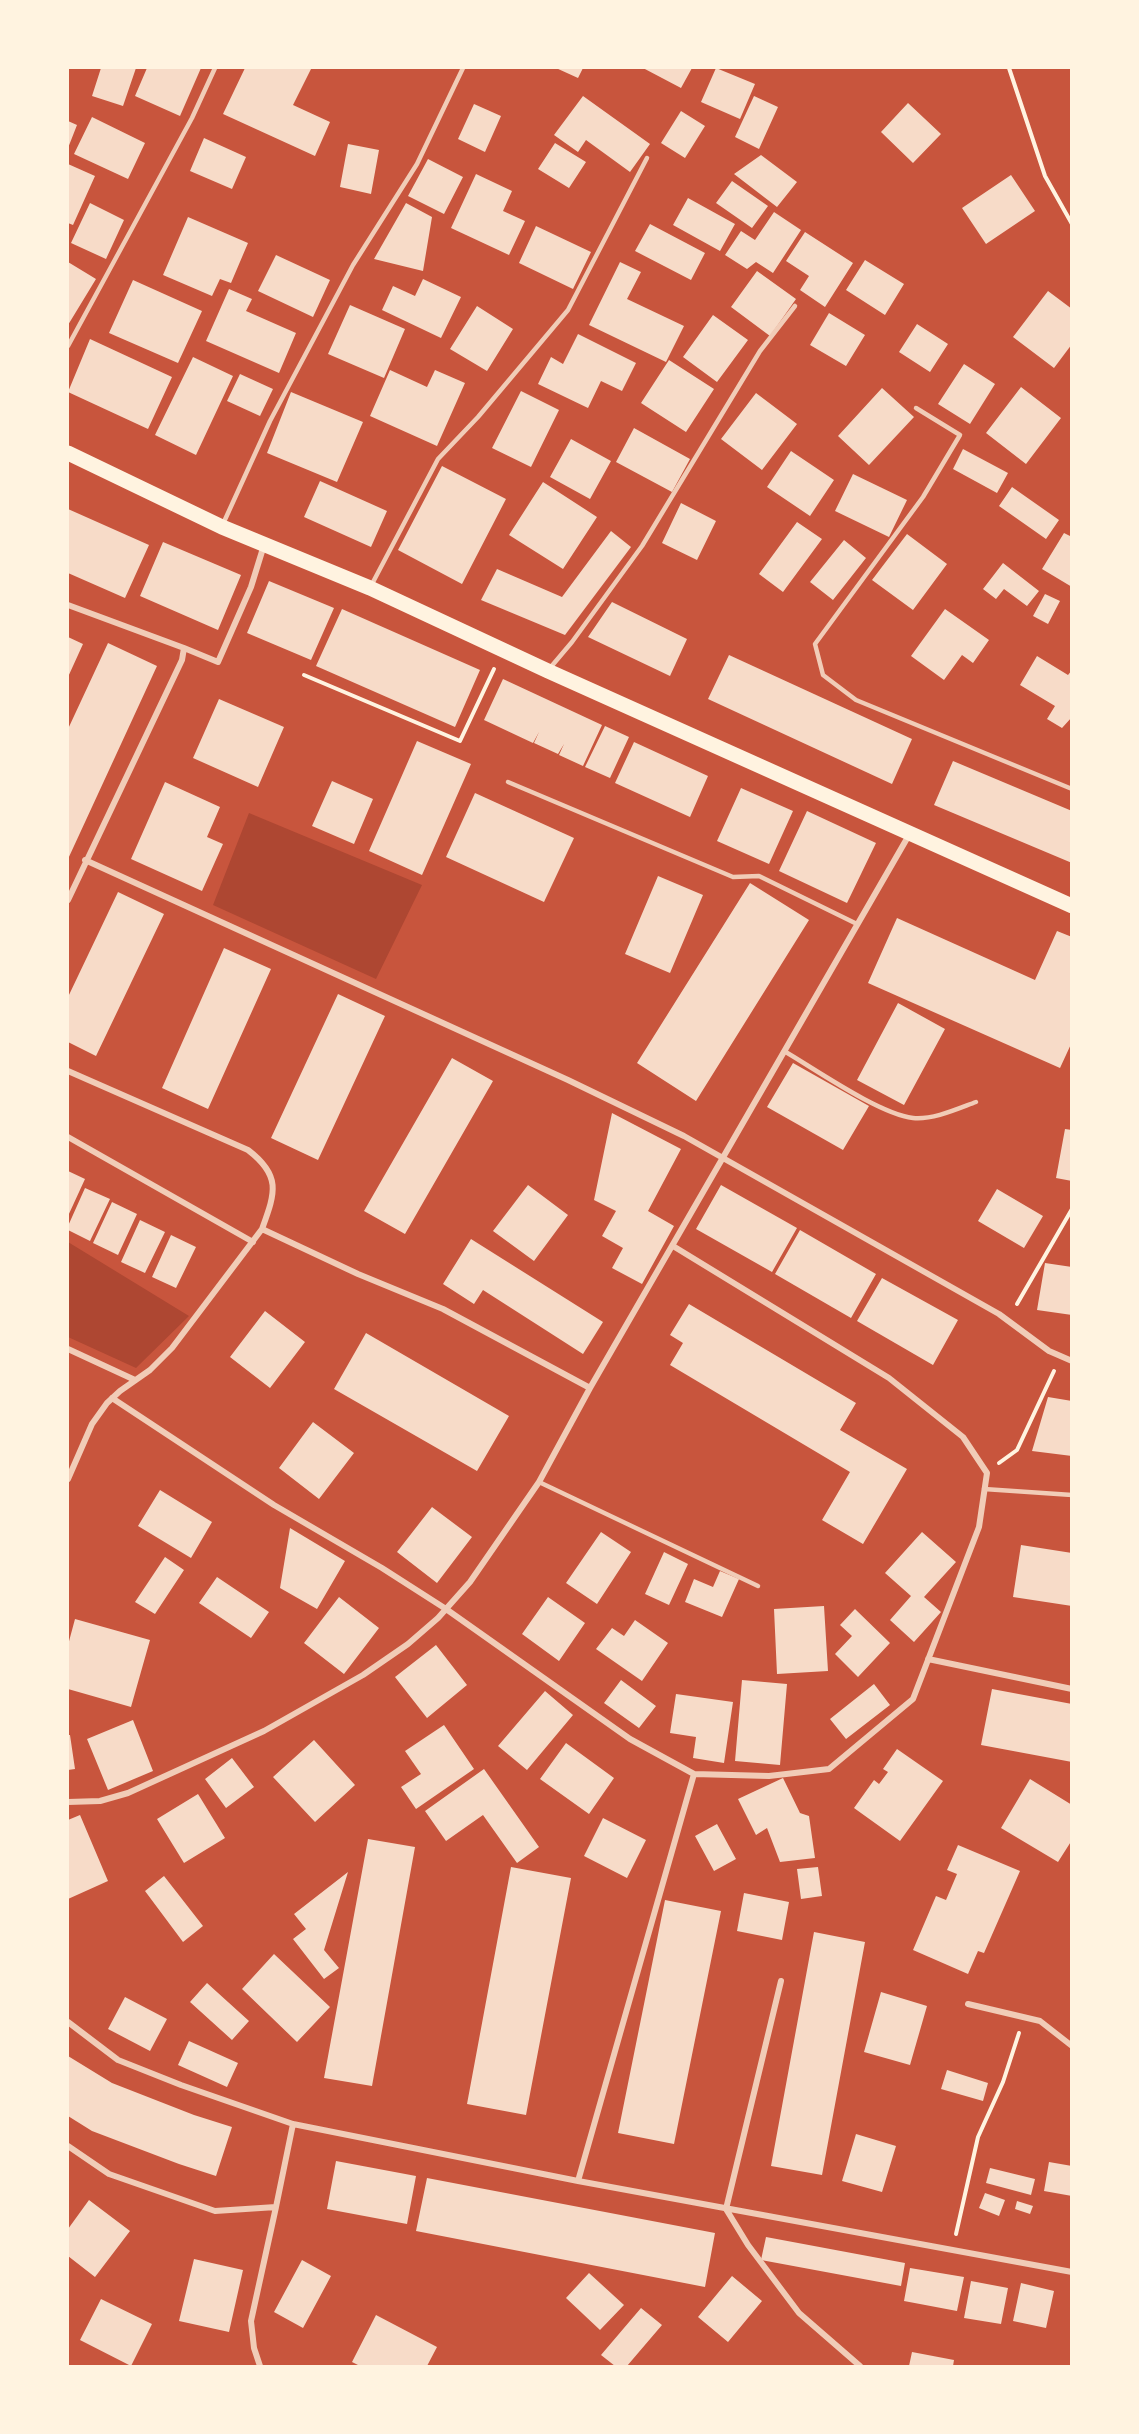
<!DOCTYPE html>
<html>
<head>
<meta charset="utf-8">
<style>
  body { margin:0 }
  #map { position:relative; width:1139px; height:2434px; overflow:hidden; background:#c8553d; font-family:"Varela Round",sans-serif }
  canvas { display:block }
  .frame { position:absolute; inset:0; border:69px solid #fff3e0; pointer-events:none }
</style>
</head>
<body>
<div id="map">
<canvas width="1139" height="2434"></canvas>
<div class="frame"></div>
</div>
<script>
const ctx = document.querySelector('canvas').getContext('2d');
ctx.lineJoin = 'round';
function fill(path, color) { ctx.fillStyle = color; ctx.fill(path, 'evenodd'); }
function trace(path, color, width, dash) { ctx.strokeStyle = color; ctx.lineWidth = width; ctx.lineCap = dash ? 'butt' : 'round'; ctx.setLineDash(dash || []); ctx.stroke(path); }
const green = new Path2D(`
  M249,813L422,885L376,979L213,905Z
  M68,1242L189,1316L136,1368L68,1337Z`);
const building = new Path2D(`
  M101,68H136L123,106L92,96Z
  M147,68H201L180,116L135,96Z
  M245,68L311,69L293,105L330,122L315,156L223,114Z
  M556,68H583L578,78Z
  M643,68H692L681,88Z
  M716,68L755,84L740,119L701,102Z
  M583,96L650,144L630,172L586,140L578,152L554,135Z
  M754,96L778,107L759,149L735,137Z
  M908,103L941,134L913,163L881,132Z
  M474,104L501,116L485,152L458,139Z
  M681,111L705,126L685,158L661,143Z
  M92,117L145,143L128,179L74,154Z
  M68,121L77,125L68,148Z
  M204,138L246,157L232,189L190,171Z
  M555,143L586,162L569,188L538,169Z
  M348,144L379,150L371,194L340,187Z
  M761,155L797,182L777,207L734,174Z
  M428,159L463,177L444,214L408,196Z
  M68,164L95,176L73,225L68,223Z
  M476,174L512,191L503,211L525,221L509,255L451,228Z
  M1011,175L1035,211L986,244L962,208Z
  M732,181L768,206L752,228L716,203Z
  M688,198L735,224L720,251L673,225Z
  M90,203L124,220L106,259L71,243Z
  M406,203L432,217L423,271L374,259Z
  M774,212L801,230L773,273L756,262L747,269L725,255L741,231L755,240Z
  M188,217L248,243L231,283L220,279L212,296L163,275Z
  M650,224L705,253L691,280L635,251Z
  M536,226L591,252L573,289L519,263Z
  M805,232L853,263L825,307L800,290L809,276L786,261Z
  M276,255L330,280L313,317L258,291Z
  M865,260L904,284L885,315L846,290Z
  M68,262L96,279L68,325Z
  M620,262L641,272L627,299L684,326L666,362L589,325Z
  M757,271L796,299L770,336L731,307Z
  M423,279L461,297L441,338L382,310L393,286L415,296Z
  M133,280L202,311L178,363L109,333Z
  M229,289L252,299L246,311L296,333L279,373L206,341Z
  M1048,291L1072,309V344L1054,368L1013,337Z
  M350,305L405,329L384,378L328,354Z
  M477,306L513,329L487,371L450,349Z
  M829,313L865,335L846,366L810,345Z
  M713,315L748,340L717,382L683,357Z
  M917,324L948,344L930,372L899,352Z
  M578,334L636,363L622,391L601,381L588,408L538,384L551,357L563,364Z
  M90,339L172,377L148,429L68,392Z
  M193,357L233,376L196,455L155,435Z
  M669,360L714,389L686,432L641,403Z
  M964,364L995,384L970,424L938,404Z
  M390,370L427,387L435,370L465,383L437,446L370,416Z
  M240,374L273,389L260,416L227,401Z
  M1021,387L1061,418L1026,464L986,433Z
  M882,388L914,417L869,465L838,436Z
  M521,391L559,410L531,467L492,448Z
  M291,392L363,422L337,482L267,453Z
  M756,393L797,424L762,470L721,439Z
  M634,428L690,459L672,492L616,462Z
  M571,439L611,461L590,499L550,477Z
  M963,449L1008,473L997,493L953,469Z
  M791,451L834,480L810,516L767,487Z
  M442,466L506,499L462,584L398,550Z
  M853,474L907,500L889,537L835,511Z
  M320,481L387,511L371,547L304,517Z
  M543,482L597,517L563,569L509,535Z
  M1012,487L1059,520L1046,539L999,506Z
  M681,503L716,521L697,560L662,543Z
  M68,509L149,545L125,598L68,573Z
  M797,522L822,539L783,592L759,574Z
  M611,531L631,547L565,635L481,600L497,569L562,597Z
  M1064,533L1072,537V587L1042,569Z
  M907,534L947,564L913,610L872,580Z
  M844,540L866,558L833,600L810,582Z
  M163,542L241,575L218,630L140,596Z
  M1003,563L1039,591L1027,606L1004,589L996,599L983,589Z
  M269,581L334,608L311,660L247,633Z
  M1045,594L1060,601L1048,624L1033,616Z
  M612,602L687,639L670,676L588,637Z
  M342,609L480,670L455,727L316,666Z
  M945,609L989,640L973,663L962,655L944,680L911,656Z
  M68,637L83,644L68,677Z
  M108,643L157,666L68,859V729Z
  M729,655L912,739L892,784L708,699Z
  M1037,656L1068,675L1072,670V717L1062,728L1047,719L1055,706L1020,685Z
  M503,679L602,725L583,766L559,755L564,744L558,754L534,743L539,732L533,743L484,720Z
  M219,699L284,727L258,787L193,758Z
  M605,726L629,737L610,778L585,767Z
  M417,741L471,764L422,875L369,851Z
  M634,742L708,776L690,817L615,783Z
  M953,761L1072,811V863L934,805Z
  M332,781L373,799L354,844L312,826Z
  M165,782L220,807L207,837L223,844L202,891L131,859Z
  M741,788L793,811L769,864L717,841Z
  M475,793L574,838L544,902L446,857Z
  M807,811L876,843L847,903L779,871Z
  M658,876L703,895L670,973L625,954Z
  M750,883L809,920L696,1101L637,1063Z
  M118,892L164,914L96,1056L68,1042V997Z
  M897,918L1035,980L1057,931L1072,937V1042L1060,1068L868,983Z
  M224,948L271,969L208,1109L162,1088Z
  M338,994L385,1016L318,1160L271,1138Z
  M898,1003L945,1029L904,1105L857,1080Z
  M452,1058L493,1081L405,1234L364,1211Z
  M793,1063L869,1106L843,1150L767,1107Z
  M612,1113L681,1149L648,1211L674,1226L642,1284L612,1268L623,1248L602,1236L616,1211L594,1200Z
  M1065,1129L1072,1130V1181L1056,1178Z
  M68,1171L85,1179L68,1216Z
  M528,1185L568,1215L534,1261L493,1231Z
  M721,1185L797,1228L772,1272L696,1229Z
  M85,1188L110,1199L90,1241L68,1230V1226Z
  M997,1189L1043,1216L1024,1248L978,1221Z
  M112,1202L137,1214L118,1255L93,1243Z
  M140,1220L165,1232L145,1273L121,1262Z
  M800,1230L876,1274L851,1318L775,1274Z
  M171,1235L196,1247L176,1288L152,1277Z
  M471,1239L603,1322L583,1354L483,1290L474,1304L443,1284Z
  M1045,1263L1072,1267V1315L1037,1310Z
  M882,1278L958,1320L933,1365L857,1321Z
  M689,1304L856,1403L840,1430L907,1469L863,1544L822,1520L850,1472L670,1365L683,1343L670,1335Z
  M265,1311L305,1342L270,1388L230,1357Z
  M366,1333L509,1416L477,1471L334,1389Z
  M1048,1397L1072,1401V1456L1032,1451Z
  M313,1422L354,1453L319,1499L279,1468Z
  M160,1490L212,1522L191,1558L138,1526Z
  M432,1507L472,1537L437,1583L397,1552Z
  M290,1528L345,1561L317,1609L280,1588Z
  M601,1532L631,1552L597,1604L566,1583Z
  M922,1532L956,1562L924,1597L941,1612L914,1642L890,1620L911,1596L885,1573Z
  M1021,1545L1072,1553V1606L1013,1597Z
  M664,1552L688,1564L669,1605L645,1594Z
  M165,1557L184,1570L155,1614L135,1602Z
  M720,1571L739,1579L722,1617L685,1602L694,1579L713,1587Z
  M217,1577L269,1612L251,1638L199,1603Z
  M339,1597L379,1628L344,1674L304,1643Z
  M548,1597L585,1623L559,1661L522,1634Z
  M824,1606L828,1671L777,1674L774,1609Z
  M855,1609L890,1643L858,1677L835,1654L852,1636L840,1625Z
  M75,1619L150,1640L131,1707L68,1689V1645Z
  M635,1620L668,1643L642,1681L596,1649L612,1628L624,1636Z
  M436,1645L467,1685L427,1718L395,1677Z
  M621,1680L656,1706L639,1728L604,1703Z
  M742,1680L787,1684L780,1765L735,1761Z
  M874,1684L890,1705L846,1739L830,1719Z
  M992,1689L1072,1704V1762L981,1745Z
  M545,1691L573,1715L527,1770L498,1746Z
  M676,1694L733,1702L724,1763L693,1758L696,1737L670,1733Z
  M133,1720L153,1771L108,1790L87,1739Z
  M444,1725L474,1769L416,1809L401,1787L421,1774L405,1751Z
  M68,1735H70L75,1769L68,1770Z
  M314,1740L355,1785L315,1822L273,1777Z
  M566,1743L614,1778L589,1814L540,1779Z
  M897,1749L943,1781L900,1841L854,1808L874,1780L879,1784L888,1772L883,1769Z
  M232,1758L254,1787L226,1808L205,1779Z
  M484,1769L539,1847L517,1863L483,1815L446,1841L425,1811Z
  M783,1778L800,1813L809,1816L815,1858L780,1862L767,1828L756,1835L738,1799Z
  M1030,1779L1072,1805V1840L1058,1862L1001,1828Z
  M198,1794L225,1838L184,1863L157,1819Z
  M80,1815L108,1881L68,1899V1820Z
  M603,1818L646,1840L627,1878L584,1856Z
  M717,1824L736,1859L714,1871L695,1836Z
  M368,1839L415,1847L372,2086L324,2078Z
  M958,1845L1020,1871L984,1953L978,1951L968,1974L913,1950L936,1896L946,1900L957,1874L947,1870Z
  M511,1867L571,1878L526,2115L467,2104Z
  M818,1867L822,1896L801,1899L797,1869Z
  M348,1872L324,1950L339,1968L324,1979L293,1939L306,1929L294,1914Z
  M164,1876L203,1926L183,1942L145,1891Z
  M744,1893L789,1902L782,1940L737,1931Z
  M665,1900L721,1911L674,2144L618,2133Z
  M814,1932L865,1942L822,2175L771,2166Z
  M274,1954L330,2007L297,2042L242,1989Z
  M207,1983L249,2021L232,2040L190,2002Z
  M881,1992L927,2006L910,2065L864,2052Z
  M125,1997L167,2019L150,2051L108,2029Z
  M189,2041L238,2063L227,2087L178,2065Z
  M68,2056L112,2083L194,2115L232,2127L216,2176L179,2164L92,2131L68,2116Z
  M947,2070L988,2083L983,2101L941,2089Z
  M856,2134L896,2146L882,2192L842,2181Z
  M336,2161L416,2176L407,2224L327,2209Z
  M1049,2162L1072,2166V2196L1044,2191Z
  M990,2168L1035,2179L1031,2195L986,2183Z
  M427,2178L715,2233L705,2287L416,2231Z
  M985,2193L1005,2200L999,2216L979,2208Z
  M89,2200L130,2231L95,2277L68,2256V2229Z
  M1017,2201L1033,2206L1030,2214L1015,2209Z
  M766,2237L905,2263L901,2286L761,2260Z
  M194,2259L243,2270L229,2332L179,2321Z
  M302,2260L331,2276L303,2328L274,2312Z
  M910,2268L964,2277L957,2311L904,2301Z
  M589,2273L624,2305L600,2330L566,2298Z
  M732,2276L762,2301L728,2342L698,2317Z
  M971,2281L1008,2288L1001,2324L964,2318Z
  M1021,2283L1054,2291L1046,2328L1013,2321Z
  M101,2299L152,2324L131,2366L80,2340Z
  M641,2308L662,2325L627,2366H615L601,2355Z
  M376,2315L437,2347L427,2366H360L352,2362Z
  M912,2352L954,2360L953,2366H909Z`);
const path = new Path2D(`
  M1009,68L1045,176L1072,224
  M304,675L460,741L494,669
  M1017,1304L1072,1209
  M999,1463L1017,1450L1054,1371
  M956,2234L978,2137L1003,2082L1019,2033`);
const service = new Path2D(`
  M68,346L192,118L215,68
  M916,408L960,435L923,497L815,644L823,675L856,700L1072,789
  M223,524L270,421L353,265L417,164L463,68
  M372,584L438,459L478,417L568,310L647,158
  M550,668L572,642L642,546L760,351L795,306
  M508,782L733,877L759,876L857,924
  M784,1051C815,1069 879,1114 913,1118C933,1120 957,1109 976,1102
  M539,1482L758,1586
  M984,1489L1072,1495`);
const minor = new Path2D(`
  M68,605L184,648
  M85,860L568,1080L684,1136L999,1314L1049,1351L1072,1361
  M68,900L182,660L184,648L218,662L251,587L264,545
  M68,1071L248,1150C282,1176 275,1193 262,1229
  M68,1137L253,1242
  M68,1349L135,1380
  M112,1398L274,1505L382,1568L446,1609L630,1739L694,1774L769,1776L829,1769L913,1699L979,1527L987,1473L963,1437L889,1378L673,1246
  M68,1479L92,1424L107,1403L120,1391L150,1370L172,1348L262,1229L358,1274L443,1309L590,1388
  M928,1659L1072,1689
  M68,1802L100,1801L128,1793L264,1731L363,1675L408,1644L438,1618L470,1582L539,1482L590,1388L909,835
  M781,1981L726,2209L748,2245L799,2313L860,2366
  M968,2004L1040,2021L1072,2046
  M68,2022L118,2060L181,2085L293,2124L578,2181L1072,2272
  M68,2146L109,2174L215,2211L276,2207L293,2124
  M578,2181L694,1774
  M260,2366L254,2348L251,2321L276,2207`);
const primary = new Path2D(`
  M68,453L222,527L370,588L548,671L1072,906`);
fill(green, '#ae4732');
fill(building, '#f7dbc8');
trace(path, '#fff3e0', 4);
trace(service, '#f1ccb7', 4.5);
trace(minor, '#f1ccb7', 6);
trace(primary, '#fff3e0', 15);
</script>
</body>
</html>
